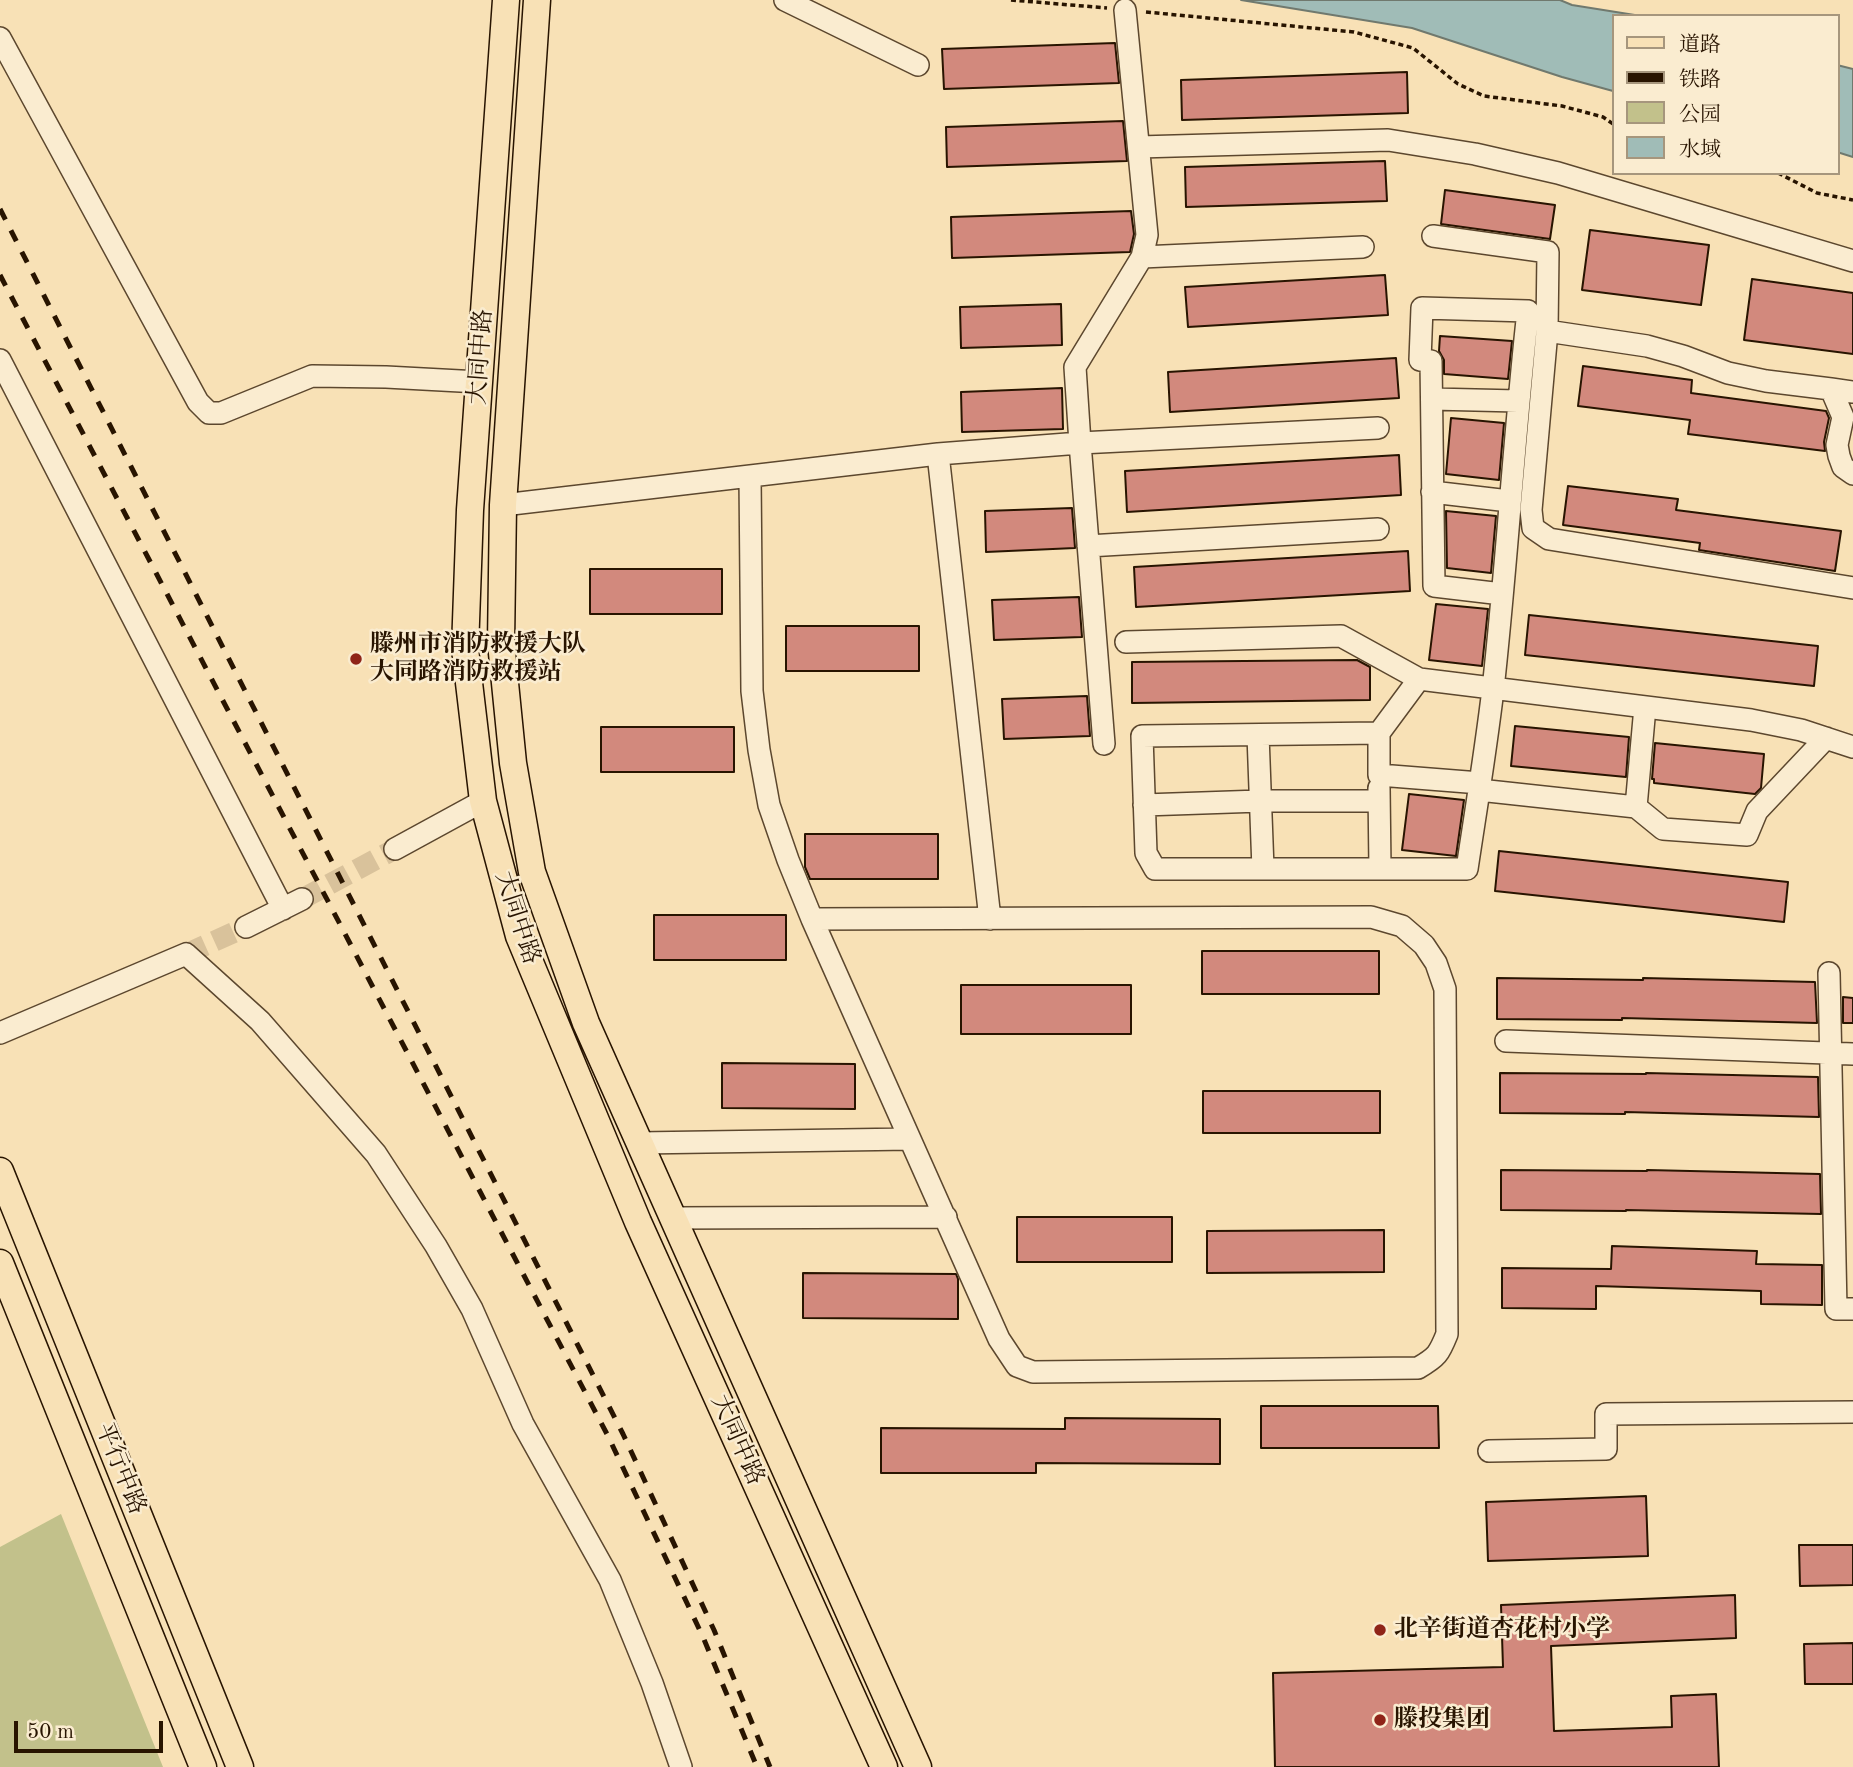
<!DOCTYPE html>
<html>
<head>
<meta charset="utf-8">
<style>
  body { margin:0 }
  #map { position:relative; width:1853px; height:1767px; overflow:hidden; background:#f8e1b6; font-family:"Old Standard TT","Noto Serif SC",serif }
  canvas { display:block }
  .legend { position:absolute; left:1612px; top:14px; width:228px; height:161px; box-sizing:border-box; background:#faecd0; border:2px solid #a6967d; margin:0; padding:9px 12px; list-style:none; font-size:21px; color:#281400 }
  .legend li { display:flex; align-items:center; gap:14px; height:35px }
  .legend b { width:35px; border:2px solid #a6967d }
  .scale { position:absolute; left:14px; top:1721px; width:149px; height:32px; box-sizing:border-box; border:4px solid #281400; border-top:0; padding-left:9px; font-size:21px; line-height:24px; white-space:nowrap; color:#281400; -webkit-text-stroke:5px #faecd0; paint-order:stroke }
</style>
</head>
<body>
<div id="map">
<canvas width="1853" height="1767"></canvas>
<ul class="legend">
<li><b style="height:9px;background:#f8e1b6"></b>道路</li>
<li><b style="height:9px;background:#281400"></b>铁路</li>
<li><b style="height:19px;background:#c2c18b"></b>公园</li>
<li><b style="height:19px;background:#a0bcb7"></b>水域</li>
</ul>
<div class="scale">50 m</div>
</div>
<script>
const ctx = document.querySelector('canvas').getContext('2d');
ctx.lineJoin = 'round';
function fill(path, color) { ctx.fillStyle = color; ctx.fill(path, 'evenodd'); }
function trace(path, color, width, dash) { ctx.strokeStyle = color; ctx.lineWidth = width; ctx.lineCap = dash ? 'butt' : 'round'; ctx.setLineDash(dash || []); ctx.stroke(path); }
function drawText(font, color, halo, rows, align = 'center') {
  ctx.font = font + ' "Old Standard TT","Noto Serif SC",serif'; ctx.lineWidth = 5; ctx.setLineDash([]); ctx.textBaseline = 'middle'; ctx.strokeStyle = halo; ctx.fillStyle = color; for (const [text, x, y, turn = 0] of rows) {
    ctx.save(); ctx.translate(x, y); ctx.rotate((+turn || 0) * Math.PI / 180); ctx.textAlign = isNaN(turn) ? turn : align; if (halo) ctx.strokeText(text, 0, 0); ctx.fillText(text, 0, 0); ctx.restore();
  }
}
const green = new Path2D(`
  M61,1514L163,1767H0V1547Z`);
const water = new Path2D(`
  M1241,0H1560L1572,5L1641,16H1613V91L1562,77L1412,28Z
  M1837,65L1853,69V157L1837,152Z`);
const building = new Path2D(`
  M1115,43L1119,83L944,89L942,49Z
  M1407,72L1408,113L1182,120L1181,80Z
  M1123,121L1127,161L947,167L946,127Z
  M1385,161L1387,201L1186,207L1185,167Z
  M1445,190L1555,205L1550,239L1441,224Z
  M1131,211L1134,234L1130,252L952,258L951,217Z
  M1590,230L1709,245L1701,305L1582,290Z
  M1385,275L1388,315L1188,327L1185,287Z
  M1752,279L1853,293V354L1744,340Z
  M1061,304L1062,345L961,348L960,307Z
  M1440,336L1512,341L1508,379L1444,374V360L1439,351Z
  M1396,358L1399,398L1170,412L1168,372Z
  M1583,366L1692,380L1691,393L1826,411L1829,418L1824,442L1825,451L1688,434L1690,420L1578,406Z
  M1062,388L1063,429L962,432L961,392Z
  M1451,418L1504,423L1499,480L1446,474Z
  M1399,455L1401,495L1127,512L1125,471Z
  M1568,486L1678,499L1676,510L1841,531L1835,571L1699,550L1700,543L1563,525Z
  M1072,508L1075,548L986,552L985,511Z
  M1446,511L1496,516L1491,573L1447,568Z
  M1408,551L1410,591L1136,607L1134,567Z
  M590,569H722V614H590Z
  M1079,597L1082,637L994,640L992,600Z
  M1436,604L1488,609L1482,666L1429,660Z
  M1529,615L1818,646L1814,686L1525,655Z
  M786,626H919V671H786Z
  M1357,660L1370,667V700L1132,703V662Z
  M1087,696L1090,736L1004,739L1002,699Z
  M1515,726L1629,737L1626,777L1511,766Z
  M601,727H734V772H601Z
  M1655,743L1764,754L1761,788L1755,794L1654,783V779H1652Z
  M1409,794L1464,800L1456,856L1402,850Z
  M805,834H938V879H810L805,867Z
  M1499,851L1788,882L1784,922L1495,891Z
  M654,915H786V960H654Z
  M1202,951H1379V994H1202Z
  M1497,978L1643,980V978L1815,982L1817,1023L1622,1018V1020L1497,1019Z
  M961,985H1131V1034H961Z
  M1843,997L1853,998V1023H1843Z
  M722,1063L855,1064V1109L722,1108Z
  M1500,1073L1646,1074V1073L1818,1077L1819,1117L1625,1112V1114L1500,1113Z
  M1203,1091H1380V1133H1203Z
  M1501,1170L1647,1171V1170L1820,1174L1821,1214L1626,1210V1211L1501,1210Z
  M1017,1217H1172V1262H1017Z
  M1384,1230V1272L1207,1273V1231Z
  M1612,1246L1757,1251L1756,1264L1822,1265V1305L1761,1304V1291L1596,1286V1309L1502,1308V1268L1611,1269Z
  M803,1273L956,1274L958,1279V1319L803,1318Z
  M1261,1406H1438L1439,1448H1261Z
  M1065,1418L1220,1419V1464L1036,1463V1473H881V1428L1065,1429Z
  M1646,1496L1648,1556L1488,1561L1486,1502Z
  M1799,1545H1853V1585L1800,1586Z
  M1735,1595L1736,1638L1551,1646L1554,1731L1672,1727L1671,1696L1716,1694L1719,1767H1275L1273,1673L1503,1667L1501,1605Z
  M1853,1643V1684H1805L1804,1644Z`);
const minorTunnel = new Path2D(`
  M302,899L395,849
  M186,954L246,927`);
const path = new Path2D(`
  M1011,0L1107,8
  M1146,12L1354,32L1413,48L1458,84L1484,96L1562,106L1603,117L1613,124
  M1778,173L1817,193L1853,200`);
const minor = new Path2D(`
  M785,0L918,65
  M0,38L198,402L209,413H221L312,376L386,377L479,382
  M1139,147L1388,140L1475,154L1558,173L1853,261
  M1433,236L1548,252L1547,331
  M1142,257L1363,247
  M0,360L283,909
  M1831,389L1853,392
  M1432,399L1518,401
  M938,454L990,919
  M1853,474L1843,467L1839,456L1837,445L1843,417L1831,389L1766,381L1728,373L1683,356L1647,346L1547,331L1531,510L1533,528L1549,539L1853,588
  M750,476L752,691L759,750L769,805L788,860L812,919L999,1339L1017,1366L1033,1372L1418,1368C1437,1357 1439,1354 1447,1334L1445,989L1436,963L1424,945L1402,926L1371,917L812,919
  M1432,492L1509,501
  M503,505L938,454L1080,443L1378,428
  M1088,546L1378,529
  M1126,642L1341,636L1419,679L1751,720L1801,730L1853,747
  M1419,679L1379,733V775L1480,783
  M1379,733L1142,736L1146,853L1155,869H1467C1476,809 1486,749 1493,689C1507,563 1514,437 1528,311L1422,308L1420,360L1431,361L1434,586L1502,594
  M1258,735L1263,869
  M1104,744L1080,443L1075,367L1142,257L1147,235L1125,10
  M1379,788L1380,869
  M1479,790L1636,807L1663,829L1747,835L1757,811L1826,738
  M1144,805L1260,801H1379
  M1636,807L1645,707
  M395,849L483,801
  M246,927L302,899
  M1829,973L1836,1309H1853
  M0,1033L186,954L260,1021L376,1154L436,1246L472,1309L523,1424L610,1580L652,1683L681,1767
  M1506,1041L1853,1054
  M639,1143L910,1139
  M673,1218L946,1217
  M1489,1451L1606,1449V1414L1853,1412`);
const major = new Path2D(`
  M506,0L470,510L465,649L483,801L519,936L638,1222L884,1767
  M537,0L503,505L501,643L513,763L532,872L586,1023L918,1767
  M0,1171L240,1767
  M0,1263L203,1767`);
const rail = new Path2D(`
  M0,209L623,1434L714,1630L770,1767
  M0,275L608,1436L703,1637L757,1767`);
const markers = [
  [356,659,7,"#8f2418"],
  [1380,1630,7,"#8f2418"],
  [1380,1720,7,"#8f2418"]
];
const streetNames = [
  ["大同中路",481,357,-86],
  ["大同中路",517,918,72],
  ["大同中路",737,1440,66],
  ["平行中路",120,1469,68]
];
const poiNames = [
  ["滕州市消防救援大队",370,645],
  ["大同路消防救援站",370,673],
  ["北辛街道杏花村小学",1394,1630],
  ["滕投集团",1394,1720]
];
fill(green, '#c2c18b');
fill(water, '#a0bcb7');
trace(water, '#70796e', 2);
fill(building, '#d2897d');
trace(building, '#281400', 2);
trace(minorTunnel, '#d9c29b', 21, [21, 10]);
trace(minor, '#5c472e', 24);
trace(major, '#281400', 29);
trace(path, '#281400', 3.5, [5, 3.5]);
trace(minor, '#faecd0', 21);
trace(major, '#f8e1b6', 26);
trace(rail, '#281400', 5, [12, 12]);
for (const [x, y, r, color] of markers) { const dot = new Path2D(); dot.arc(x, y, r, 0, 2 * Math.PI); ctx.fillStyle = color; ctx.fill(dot); trace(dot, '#faecd0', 2.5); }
drawText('24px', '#281400', '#faecd0', streetNames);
drawText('bold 24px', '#281400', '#faecd0', poiNames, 'left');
</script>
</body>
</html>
